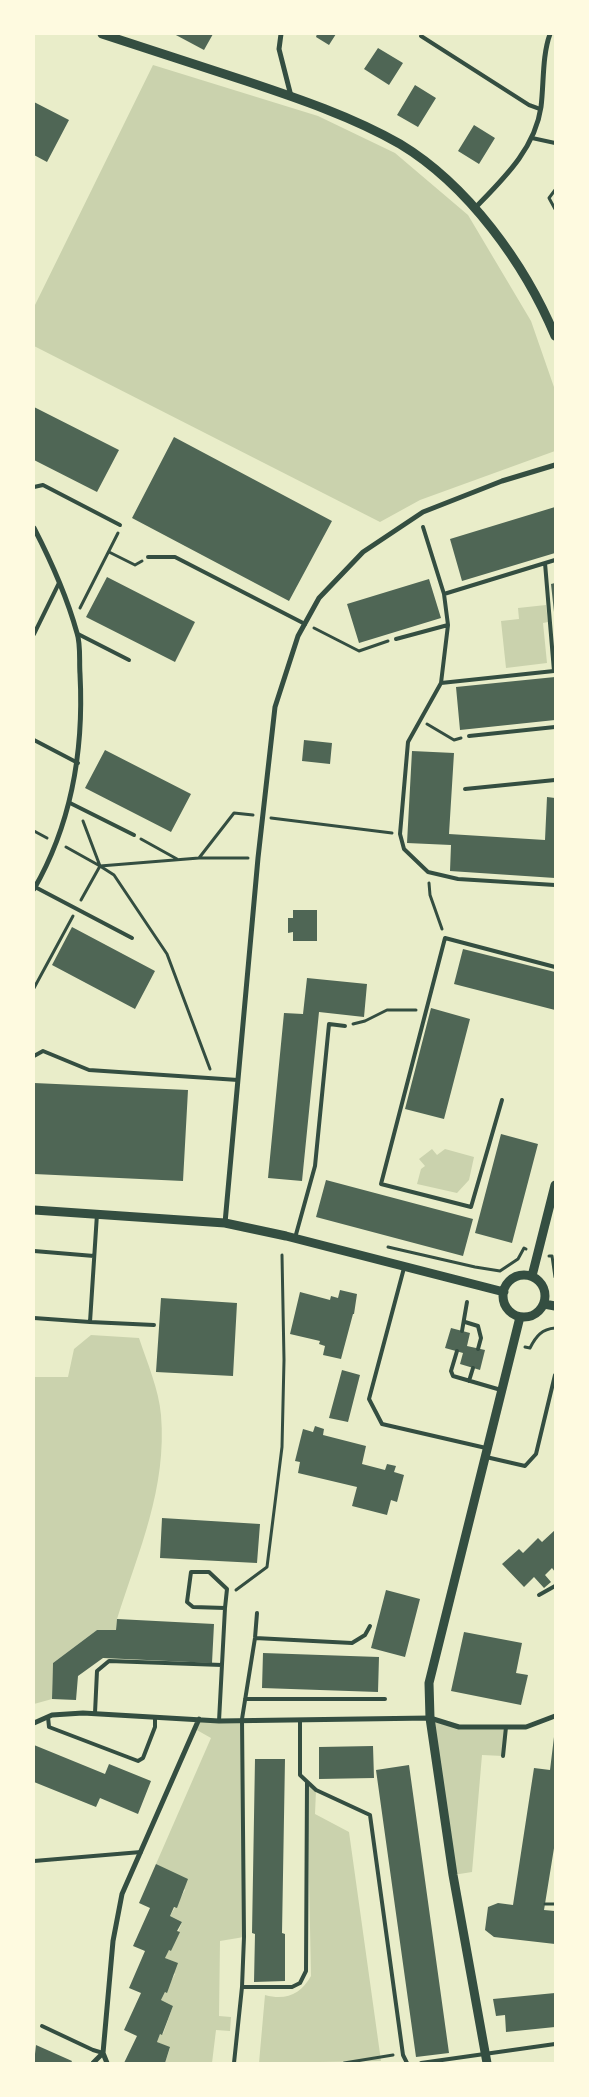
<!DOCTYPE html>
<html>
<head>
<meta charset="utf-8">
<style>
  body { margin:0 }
  #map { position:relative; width:589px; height:2097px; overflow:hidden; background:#e9edc9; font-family:Helvetica,sans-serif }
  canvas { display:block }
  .frame { position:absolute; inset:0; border:35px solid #fefae0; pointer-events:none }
</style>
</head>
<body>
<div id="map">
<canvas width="589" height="2097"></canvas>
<div class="frame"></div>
</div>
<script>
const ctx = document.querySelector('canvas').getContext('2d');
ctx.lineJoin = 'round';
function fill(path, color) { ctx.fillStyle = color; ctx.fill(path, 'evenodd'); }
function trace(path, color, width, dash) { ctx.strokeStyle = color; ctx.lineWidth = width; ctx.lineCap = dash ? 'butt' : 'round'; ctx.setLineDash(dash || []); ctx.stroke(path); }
const green = new Path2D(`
  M153,65L318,116L395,153L468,215L531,321L555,390V451L420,500L380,522L34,346V307Z
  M546,605L548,622L543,623L547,663L506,668L501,621L519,619L518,608Z
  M432,1149L437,1155L445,1149L474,1157L469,1180L457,1193L417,1184L421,1169L425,1166L419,1159Z
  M91,1335L139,1338C147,1362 159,1390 161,1415C167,1488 139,1550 117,1619L116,1630H97L53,1663L52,1699L34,1704V1377H68L74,1349Z
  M430,1718L459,1727H506L503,1756L482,1755L472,1872L453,1875Z
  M199,1719H242L244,1937L220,1941L219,2016L231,2017L230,2031L216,2030L212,2063H165L170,2048L157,2042L160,2034H163L173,2006L161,2000L175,1974L173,1973L177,1963L165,1958L169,1950L171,1951L182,1922L170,1916L185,1890L156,1864L211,1738L195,1729Z
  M307,1782L316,1790L315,1814L349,1832L381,2061L259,2063L265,1995C286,2001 301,1994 311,1976Z`);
const building = new Path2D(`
  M174,34H213L204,50Z
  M317,34H336L329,45L316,37Z
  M378,48L403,63L389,85L364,69Z
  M415,85L436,98L418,127L397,115Z
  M34,102L69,120L47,162L34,155Z
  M474,125L495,138L479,164L458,151Z
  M34,407L119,450L97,492L34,460Z
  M174,437L332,521L289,601L132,518Z
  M555,507V553L462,581L450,539Z
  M107,577L195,622L175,662L86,617Z
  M429,579L441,618L359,643L347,604Z
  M555,583V612H554L551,584Z
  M555,677V720L460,730L456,687Z
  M304,740L332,743L330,764L302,761Z
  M105,750L191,794L171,832L85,788Z
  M412,751L454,753L449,834L545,840L547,797L555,798V878L450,871L451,845L407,843Z
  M293,910H317V941H293V932L288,933V918H293Z
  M72,927L155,971L135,1009L52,965Z
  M463,949L555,972V1010L454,984Z
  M307,978L367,984L364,1017L319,1012L302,1181L268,1178L284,1013L303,1014Z
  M431,1008L470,1019L444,1119L405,1109Z
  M34,1083L188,1090L183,1181L34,1174Z
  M501,1134L538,1144L512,1243L475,1233Z
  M326,1180L473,1219L463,1256L316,1217Z
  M340,1290L357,1294L354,1314H353L341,1359L323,1355L325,1346L319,1344L320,1341L290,1334L300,1292L330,1300L331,1296L338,1298Z
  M161,1298L237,1303L233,1376L156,1372Z
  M451,1328L470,1333L467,1346L485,1350L480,1370L460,1364L463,1353L445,1348Z
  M342,1370L360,1375L348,1422L329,1418Z
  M315,1426L324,1429L323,1435L366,1446L362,1464L385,1470L387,1464L396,1466L394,1472L404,1475L397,1502L391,1500L387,1515L352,1506L357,1487L298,1473L300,1462L295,1461L303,1429L313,1432Z
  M162,1518L260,1524L257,1563L160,1558Z
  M555,1530V1572L552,1568L545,1575L551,1582L544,1588L534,1577L524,1587L502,1564L519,1549L523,1553L538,1538L542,1542Z
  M386,1590L420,1599L405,1657L371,1648Z
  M117,1619L214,1624L212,1663L103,1658L78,1676L76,1700L52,1699L53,1663L97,1630H116Z
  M464,1632L522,1643L516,1673L528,1675L521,1705L451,1691Z
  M263,1653L379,1657L378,1692L262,1688Z
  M554,1737L555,1842L544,1910L555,1911V1944L494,1937L485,1930L488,1907L498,1903L513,1905L534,1768L550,1770Z
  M34,1745L105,1774L109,1764L151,1781L138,1814L100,1798L96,1807L34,1782Z
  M373,1746L374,1778L319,1779V1747Z
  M255,1759H285L282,1933L285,1934V1981L254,1982L255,1934L252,1933Z
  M409,1765L449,2053L416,2057L376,1770Z
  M156,1864L188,1879L177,1908L174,1907L170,1916L182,1922L177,1931L180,1932L171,1951L169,1950L165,1958L178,1963L167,1993L165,1992L161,2000L173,2006L162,2035L160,2034L157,2042L170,2047L165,2063H124L137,2036L124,2030L141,1993L129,1988L145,1951L133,1946L150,1908L139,1903Z
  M555,1993V2027L506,2032L505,2015L496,2016L493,1999Z
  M36,2045L72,2061L71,2063H34Z`);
const path = new Path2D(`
  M555,190L549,198L555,209
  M109,552L135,565L142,561
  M80,608L118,533
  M314,628L359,651L388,641
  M427,724L454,740L461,738
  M271,818L392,833
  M83,821L100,866L114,875L167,954L210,1069
  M34,831L47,838
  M141,839L177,859
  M66,847L100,866
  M200,858H248
  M429,883L430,895L442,929
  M81,900L100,866L199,858L234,813L253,815
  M34,988L73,916
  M353,1024L365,1021L387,1010H416
  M388,1247L475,1267L500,1271L518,1259L524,1248L526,1249
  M549,1256H552L555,1277
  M525,1347L530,1348C536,1336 542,1329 555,1328
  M236,1590L267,1567L282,1447L284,1360L282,1255
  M545,1904H555
  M344,2063L393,2055`);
const service = new Path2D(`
  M421,36L529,105L540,109
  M532,138L555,143
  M34,487L43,485L120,525
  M423,527L444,594L448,625L441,683L408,742L400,834L404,849L428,872L458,879L555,885
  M148,557H175L305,624
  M444,594L555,560
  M34,634L59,583
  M78,634L129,660
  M396,639L448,625
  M441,683L554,671L545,563
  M469,736L555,727
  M34,740L78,763
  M465,789L555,780
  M70,803L134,835
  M35,887L132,938
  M34,1056L43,1051L89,1070L238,1080
  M502,1100L471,1207L381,1184L445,938L555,967
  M97,1214L90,1322L154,1325
  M295,1238L315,1166L329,1024L345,1026
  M34,1251L94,1256
  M404,1268L369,1399L382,1424L486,1448
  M34,1318L90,1322
  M465,1322L478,1326L481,1338L478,1349
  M462,1331L467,1302
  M457,1351L451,1371L453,1376L501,1390
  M469,1381L473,1368
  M486,1457L525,1466L536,1454L555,1375
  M539,1595L555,1586
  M255,1638L352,1643L365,1635L370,1626
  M245,1699H385
  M95,1713L97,1671L109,1661L222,1665
  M48,1717L49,1727L138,1761L143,1758L155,1727V1717
  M219,1721L225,1608L193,1607L187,1602L191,1572H209L227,1589L225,1608
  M300,1721V1775L316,1790L370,1815L403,2055L407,2063
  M503,1756L506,1727
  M34,1861L141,1852
  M242,1987H292L300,1983L306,1971L307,1782
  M42,2026L93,2050L103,2053
  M234,2063L242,1987L244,1937L242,1719L255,1638L257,1613
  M421,2063L555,2044`);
const minor = new Path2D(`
  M281,34L279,49L291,96
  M475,208C503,179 535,149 541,107C544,83 542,56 550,34
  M34,528C51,561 67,597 77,633C81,645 79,661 80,674C84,750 72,823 34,889
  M225,1223L258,858L275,707L298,636L319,598L363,552L423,512L502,481L555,465
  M34,1723L52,1715L83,1713L219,1721L430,1718L459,1727H526L555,1716
  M93,2063L103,2053
  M107,2063L103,2053L113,1941L122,1894L199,1719`);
const tertiary = new Path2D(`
  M102,34C150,50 198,65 246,81C297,98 353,117 400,144C468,185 525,264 555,336
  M34,1210L225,1223L286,1236L504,1292
  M503 1296a21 21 0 1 1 42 0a21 21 0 1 1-42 0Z
  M532,1276L555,1185
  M544,1304L555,1306
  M487,2063L453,1875L430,1718L429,1683L520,1317`);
fill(green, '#cad2ad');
fill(building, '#4f6655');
trace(path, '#344e41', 3);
trace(service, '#344e41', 4);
trace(minor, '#344e41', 5);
trace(tertiary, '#344e41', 9);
</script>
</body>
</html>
